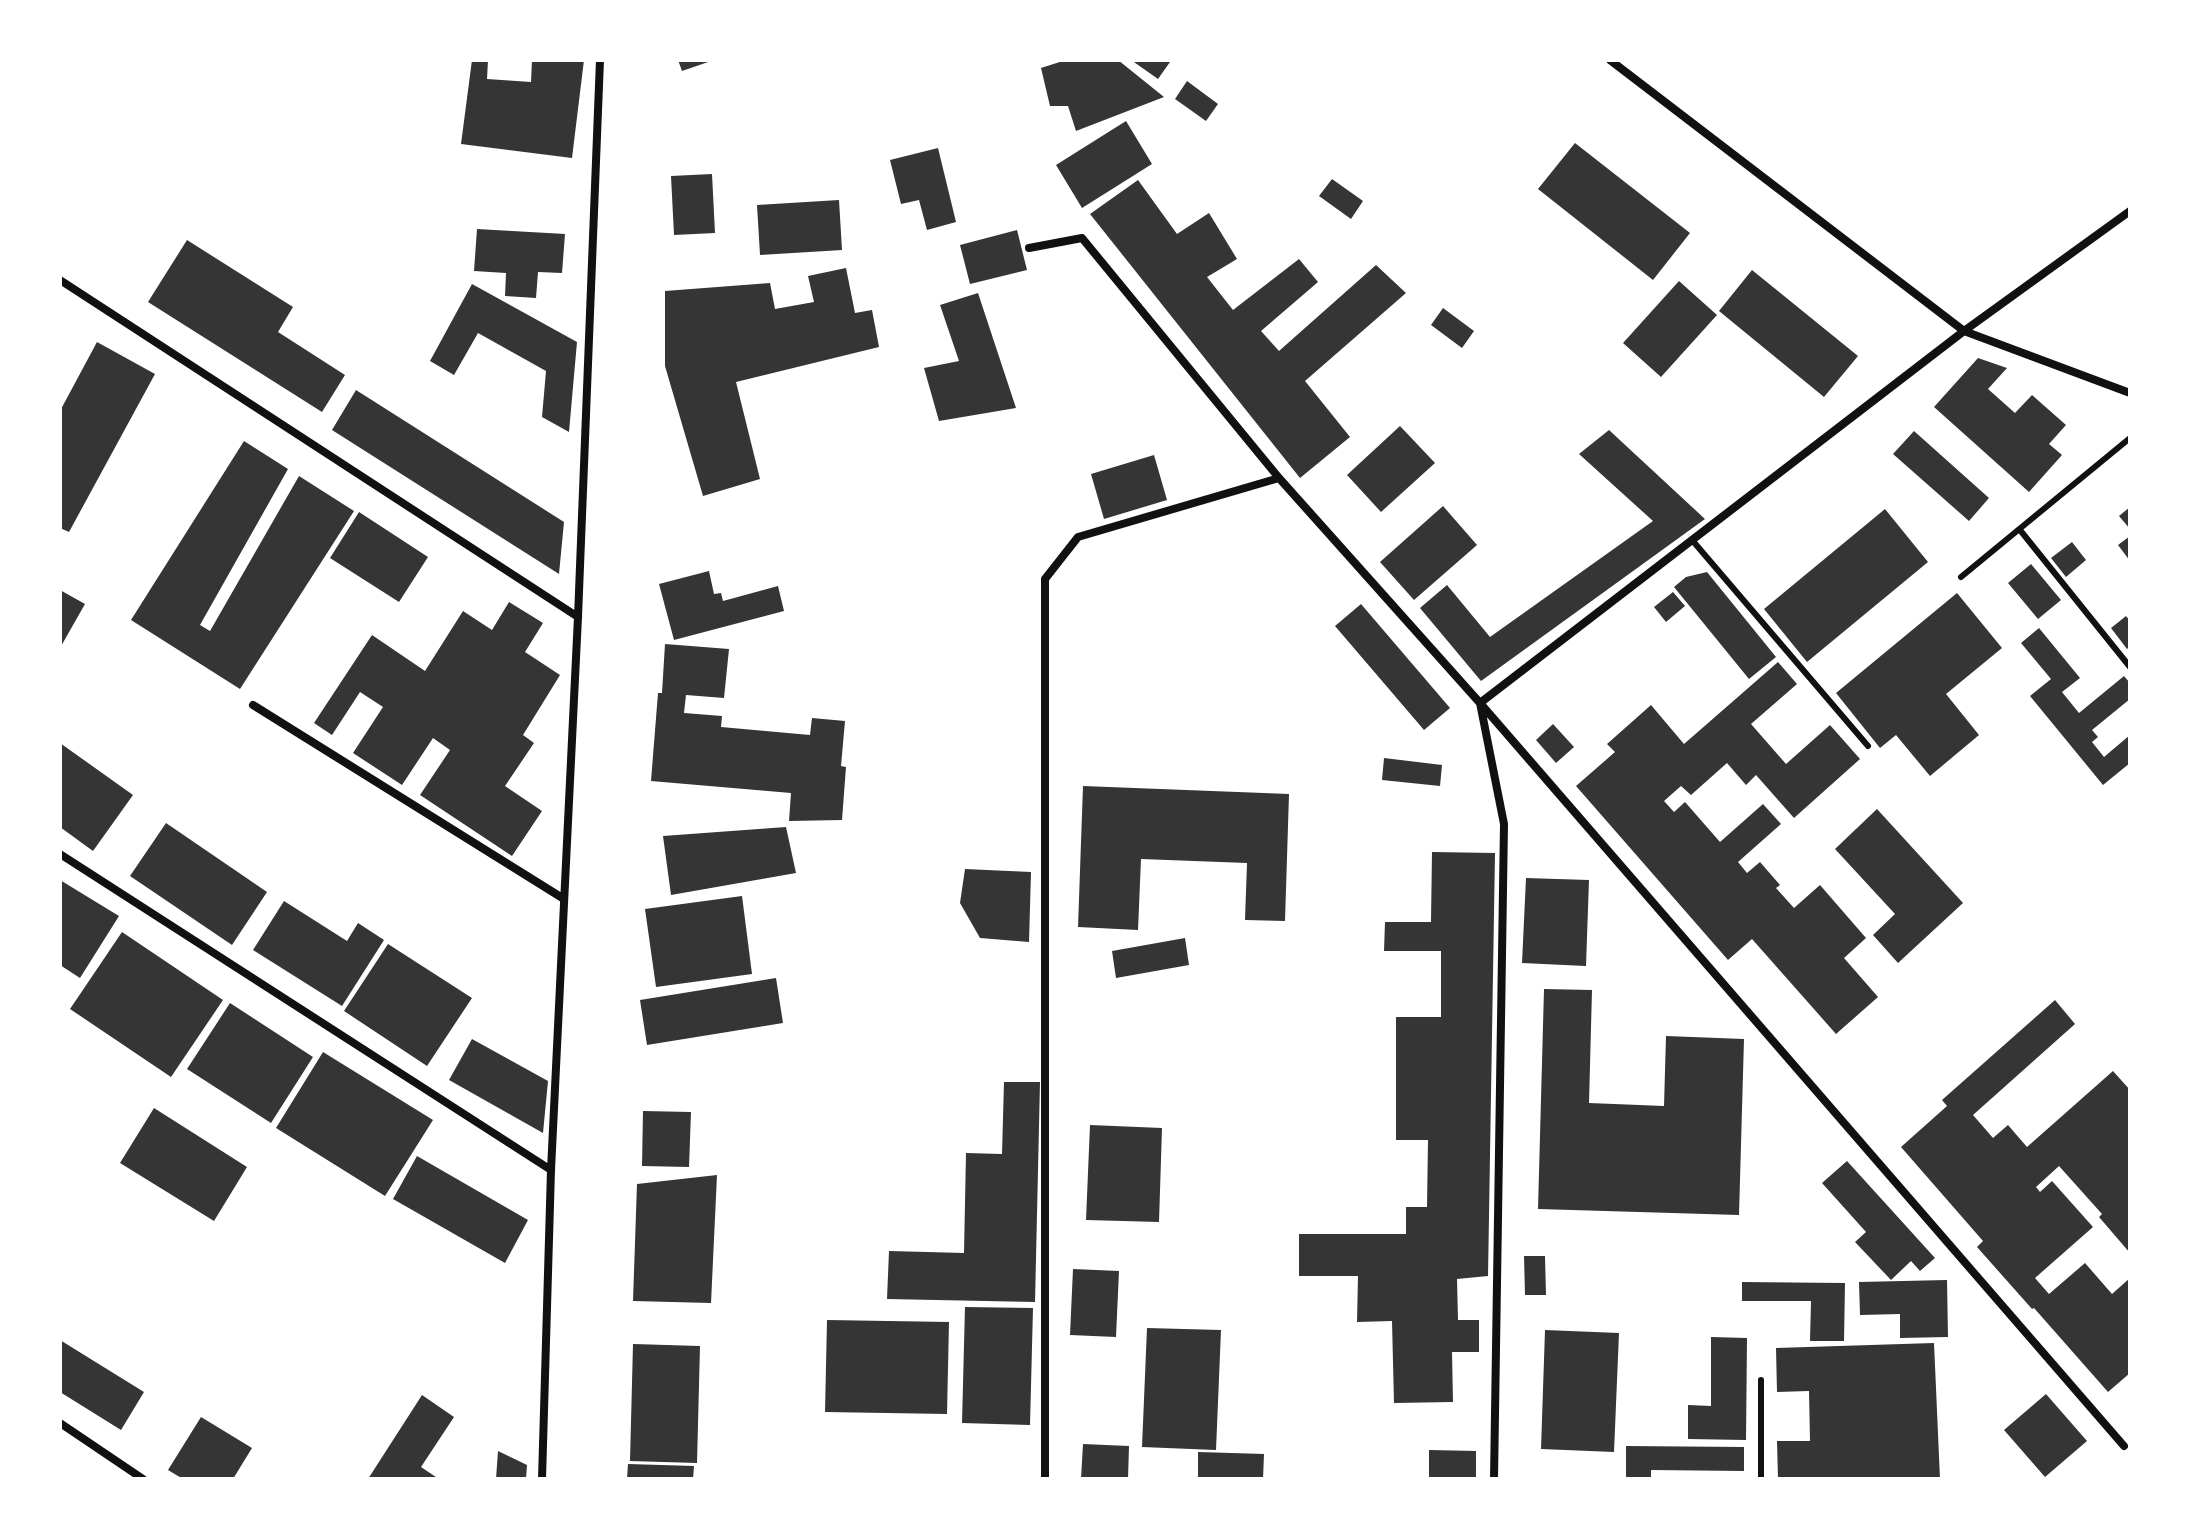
<!DOCTYPE html>
<html>
<head>
<meta charset="utf-8">
<style>
  body { margin:0 }
  #map { position:relative; width:2190px; height:1539px; overflow:hidden; background:#fff; font-family:"Crimson Pro",serif }
  canvas { display:block }
  .frame { position:absolute; inset:0; border:62px solid #fff; pointer-events:none }
</style>
</head>
<body>
<div id="map">
<canvas width="2190" height="1539"></canvas>
<div class="frame"></div>
</div>
<script>
const ctx = document.querySelector('canvas').getContext('2d');
ctx.lineJoin = 'round';
function fill(path, color) { ctx.fillStyle = color; ctx.fill(path, 'evenodd'); }
function trace(path, color, width, dash) { ctx.strokeStyle = color; ctx.lineWidth = width; ctx.lineCap = dash ? 'butt' : 'round'; ctx.setLineDash(dash || []); ctx.stroke(path); }
const building = new Path2D(`
  M472,60H488L487,79L531,82L532,60H584L572,158L461,144Z
  M678,60H714L682,71Z
  M1066,60H1118L1164,97L1076,131L1068,106H1050L1041,68Z
  M1131,60H1168L1170,62L1158,79Z
  M1187,81L1218,104L1206,121L1175,99Z
  M1126,121L1152,164L1082,208L1056,165Z
  M1575,143L1690,233L1653,280L1538,189Z
  M938,148L956,222L927,230L919,200L901,204L890,160Z
  M712,174L715,233L674,235L671,176Z
  M1332,179L1363,201L1351,219L1319,196Z
  M1138,180L1177,234L1209,213L1237,259L1207,277L1233,310L1299,259L1318,282L1261,331L1279,351L1376,265L1406,293L1305,381L1350,437L1300,478L1090,214Z
  M839,200L842,250L760,255L757,205Z
  M477,229L565,234L562,273L538,272L536,298L505,296L506,273L474,271Z
  M1017,230L1027,270L970,284L960,245Z
  M187,240L293,307L278,332L345,375L322,412L148,302Z
  M846,268L855,313L872,310L879,347L736,382L760,479L703,496L665,366V291L770,283L775,309L814,302L808,276Z
  M1752,270L1858,356L1824,397L1719,311Z
  M1679,281L1717,315L1661,377L1623,343Z
  M472,284L577,342L569,432L542,417L546,371L478,333L454,375L430,361Z
  M978,293L1016,408L939,421L924,368L959,361L940,305Z
  M1443,308L1474,331L1462,348L1431,325Z
  M97,342L155,374L69,532L60,528V411Z
  M1978,358L2007,368L1988,389L2015,413L2032,395L2066,425L2049,444L2062,455L2029,492L1934,407Z
  M356,390L564,522L559,574L332,430Z
  M1400,426L1435,463L1381,512L1347,475Z
  M1609,430L1705,519L1481,681L1420,608L1447,585L1490,637L1653,521L1579,454Z
  M1914,431L1989,498L1969,521L1893,454Z
  M244,441L288,469L200,625L210,631L299,476L354,511L240,689L131,620Z
  M1154,455L1167,500L1104,519L1091,474Z
  M1443,506L1477,545L1414,600L1380,562Z
  M2130,507V529L2119,516Z
  M1885,509L1928,562L1807,662L1764,609Z
  M359,512L428,557L399,602L330,558Z
  M2130,536V561L2118,545Z
  M2072,542L2086,560L2066,577L2051,558Z
  M2031,564L2061,600L2038,619L2008,583Z
  M709,571L714,594L721,593L723,601L778,586L784,611L674,640L659,584Z
  M1707,572L1776,657L1749,679L1674,587L1686,577Z
  M60,590L85,604L60,648Z
  M1673,592L1685,606L1666,622L1654,607Z
  M1957,593L2002,648L1946,694L1979,735L1930,776L1896,735L1880,748L1836,693Z
  M509,602L543,623L525,652L560,675L523,735L534,743L505,786L542,811L512,856L420,795L450,750L433,738L402,785L353,753L383,707L360,692L332,735L314,723L372,635L425,671L463,611L492,630Z
  M1361,604L1450,708L1424,730L1335,626Z
  M2126,616L2130,621V646L2127,649L2111,628Z
  M2039,628L2080,678L2062,692L2079,713L2124,676L2130,683V699L2092,730L2098,737L2092,742L2104,757L2130,735V763L2103,785L2030,696L2051,679L2021,643Z
  M665,644L729,649L724,698L686,695L684,713L722,716L721,727L810,735L812,718L845,721L841,766L846,767L842,820L789,821L791,793L651,781L658,693H662Z
  M1778,662L1797,684L1751,724L1786,764L1830,725L1860,759L1794,818L1756,775L1746,785L1727,763L1691,795L1681,786L1664,801L1674,812L1685,802L1720,842L1763,804L1781,824L1738,862L1747,873L1760,862L1780,885L1776,888L1794,908L1820,885L1866,938L1844,958L1878,997L1836,1034L1752,939L1728,960L1576,786L1615,752L1607,744L1651,705L1684,744Z
  M1553,724L1574,747L1556,763L1536,740Z
  M60,743L133,795L93,851L60,827Z
  M1384,758L1442,765L1440,786L1382,780Z
  M1083,786L1289,794L1285,921L1245,920L1247,863L1141,859L1138,930L1078,927Z
  M1877,809L1963,903L1898,963L1873,935L1895,914L1835,849Z
  M166,823L267,892L232,945L130,876Z
  M786,827L796,873L671,895L663,836Z
  M1432,852L1495,853L1488,1276L1457,1279L1458,1320H1479V1352H1452L1453,1402L1394,1403L1392,1321L1357,1322L1358,1276H1299V1234H1406V1207H1427L1428,1140H1396V1017H1441V951H1384L1385,922H1431Z
  M965,869L1031,872L1029,942L980,938L960,903Z
  M1526,878L1589,880L1586,966L1522,963Z
  M60,880L119,916L80,978L60,965Z
  M742,896L752,974L656,987L645,909Z
  M284,901L347,941L358,923L384,940L342,1006L253,950Z
  M122,932L223,1000L171,1077L70,1009Z
  M1185,938L1189,965L1116,978L1112,951Z
  M388,944L472,998L427,1066L344,1011Z
  M776,978L783,1023L647,1045L640,1000Z
  M1544,989L1592,990L1589,1103L1664,1106L1666,1036L1744,1039L1739,1215L1538,1209Z
  M2055,1000L2075,1024L1973,1115L1993,1138L2008,1125L2027,1147L2113,1071L2130,1090V1253L2099,1217L2102,1214L2059,1166L2036,1187L2040,1192L2052,1181L2093,1227L2035,1278L2049,1294L2085,1263L2112,1294L2130,1278V1373L2108,1392L2034,1308L2032,1309L1977,1247L1983,1241L1901,1147L1947,1106L1942,1100Z
  M230,1003L313,1057L271,1123L187,1069Z
  M472,1039L548,1081L543,1133L449,1080Z
  M323,1052L433,1120L385,1196L276,1128Z
  M1004,1082H1040L1035,1302L887,1299L889,1251L964,1253L966,1153L1002,1154Z
  M154,1108L247,1167L214,1221L120,1163Z
  M643,1111L691,1112L689,1167L642,1166Z
  M1090,1125L1162,1128L1159,1222L1086,1220Z
  M417,1156L528,1220L505,1263L393,1199Z
  M1847,1161L1935,1258L1920,1271L1911,1261L1891,1280L1855,1242L1866,1232L1822,1183Z
  M717,1175L711,1303L633,1301L637,1184Z
  M1524,1256H1545L1546,1295H1525Z
  M1073,1269L1119,1271L1116,1337L1070,1335Z
  M1947,1280L1948,1337L1900,1338V1314L1860,1315L1859,1282Z
  M1742,1282L1845,1283L1844,1341H1810L1811,1301H1742Z
  M965,1307L1033,1308L1030,1425L962,1423Z
  M827,1320L949,1322L947,1414L825,1412Z
  M1147,1328L1221,1330L1216,1450L1142,1447Z
  M1545,1330L1619,1333L1614,1452L1541,1449Z
  M1711,1337L1747,1338L1746,1440L1688,1439V1405L1711,1406Z
  M60,1340L144,1392L121,1430L60,1392Z
  M1934,1343L1940,1479H1778L1777,1441H1810L1809,1391L1777,1392L1776,1348Z
  M633,1344L700,1346L697,1463L630,1461Z
  M2046,1394L2087,1441L2045,1477L2004,1430Z
  M422,1395L454,1417L421,1467L439,1479H368Z
  M201,1417L252,1448L233,1479H183L168,1470Z
  M1083,1444L1129,1446L1128,1479H1081Z
  M1626,1446L1744,1447V1471L1651,1470V1479H1626Z
  M1429,1450L1476,1451V1479H1429Z
  M498,1451L527,1465L526,1479H496Z
  M1198,1452L1264,1454L1263,1479H1198Z
  M628,1464L694,1466L693,1479H627Z`);
const service = new Path2D(`
  M2020,530L2130,667
  M1692,540L1868,746
  M1961,577L2130,438
  M1761,1479V1380`);
const minor = new Path2D(`
  M1610,60L1964,331L2130,393
  M1029,248L1082,238L1279,478L1480,703L2124,1446
  M60,280L578,617
  M253,705L564,899
  M60,854L551,1170
  M60,1423L143,1479
  M542,1479L551,1170L578,617L600,60
  M1045,1479V579L1078,537L1279,478
  M1494,1479L1504,824L1480,703L1964,331L2130,211`);
fill(building, '#353535');
trace(service, '#111', 6);
trace(minor, '#111', 8);
</script>
</body>
</html>
